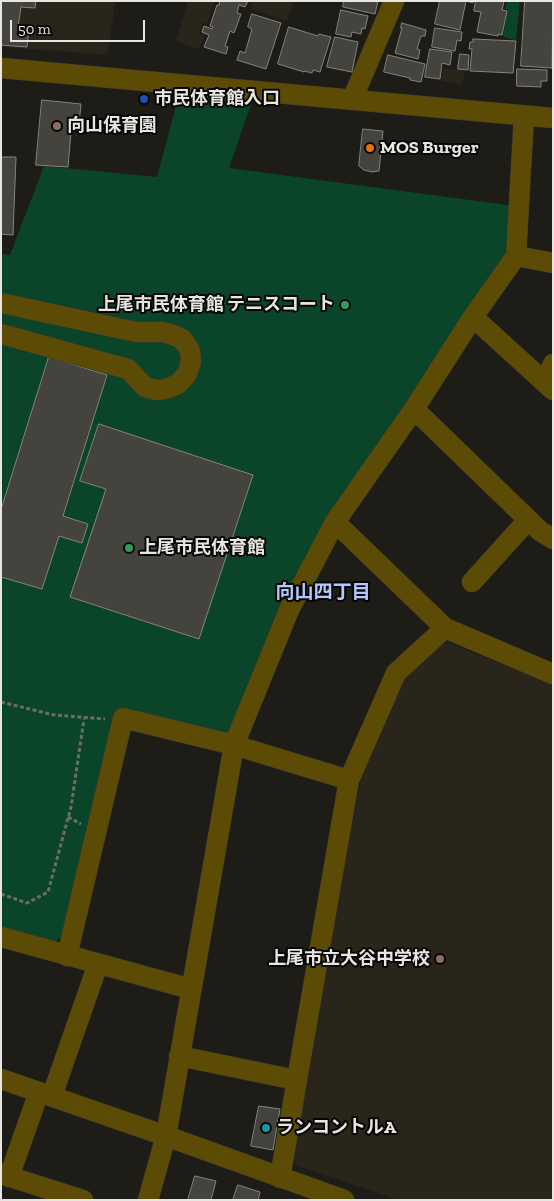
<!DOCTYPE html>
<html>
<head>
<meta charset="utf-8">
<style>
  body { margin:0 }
  #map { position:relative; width:554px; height:1201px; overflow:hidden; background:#1d1c17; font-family:"Zilla Slab",serif }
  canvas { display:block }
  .frame { position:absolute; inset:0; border:2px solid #e7e6e2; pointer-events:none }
  .scale { position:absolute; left:10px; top:20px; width:135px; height:22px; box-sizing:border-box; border:2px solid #e7e6e2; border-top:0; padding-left:6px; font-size:15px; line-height:18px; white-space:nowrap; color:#e7e6e2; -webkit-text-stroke:4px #070605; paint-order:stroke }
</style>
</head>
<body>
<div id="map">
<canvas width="554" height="1201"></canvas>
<div class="frame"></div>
<div class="scale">50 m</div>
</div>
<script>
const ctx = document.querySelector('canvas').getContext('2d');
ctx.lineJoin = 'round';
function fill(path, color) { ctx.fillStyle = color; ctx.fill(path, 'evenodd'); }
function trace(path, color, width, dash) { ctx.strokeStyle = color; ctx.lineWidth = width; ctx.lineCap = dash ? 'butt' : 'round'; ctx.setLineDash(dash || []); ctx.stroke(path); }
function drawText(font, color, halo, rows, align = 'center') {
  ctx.font = font + ' "Zilla Slab","Noto Sans JP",serif'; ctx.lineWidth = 4; ctx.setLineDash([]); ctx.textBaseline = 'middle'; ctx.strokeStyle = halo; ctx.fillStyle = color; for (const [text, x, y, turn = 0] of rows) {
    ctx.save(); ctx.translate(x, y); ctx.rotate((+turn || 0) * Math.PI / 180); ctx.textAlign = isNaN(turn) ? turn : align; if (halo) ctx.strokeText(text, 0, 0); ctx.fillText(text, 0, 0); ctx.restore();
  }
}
const built = new Path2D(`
  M1,1H115L108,55L1,47Z
  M188,1H215L207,24L203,22L199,33L205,35L199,49L176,41Z
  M253,1H294L287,21L251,9Z
  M444,68L465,71L462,84L441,81Z
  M448,643L553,684V1200H398L298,1166L291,1157L364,761L406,678L440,644Z`);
const green = new Path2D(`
  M507,1H520L516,40L503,37L508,9H505Z
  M179,95L252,101L229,168L515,206L509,248L324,526L230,734L118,711L62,936L54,943L1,926V254L10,255L44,166L157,177Z`);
const building = new Path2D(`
  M1,1H36L35,8L21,7L18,27L29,29L27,47L1,45Z
  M220,1H248L245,7L239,5L237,13L241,14L234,33L230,31L225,46L228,47L226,54L204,47L209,35L202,32L204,26L212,29L213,27L210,26L217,5H219Z
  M344,1H378L375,14L343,7Z
  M440,1H473V3L466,1L460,30L435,24Z
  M476,1H504L502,10L507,11L502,35L498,34V36L477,32L481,12L474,11Z
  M525,1H553L552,68L521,66Z
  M341,10L368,16L365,29L362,28L361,34L352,32L351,37L336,34Z
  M252,14L281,23L266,69L237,60L240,51L245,53L252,29L248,27Z
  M402,23L426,30L425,36H421L417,49L420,50L418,59L395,53L402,28H401Z
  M289,27L318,36L319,34L331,37L320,72L313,70L312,73L304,71V72L278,64Z
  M435,28L462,32L461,41L457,40L455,51L432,47Z
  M335,37L358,42L352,72L327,67Z
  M473,39L516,41L513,73L470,71L472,49H469L470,42H473Z
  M430,49L452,52L450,65L442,63L440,79L425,77Z
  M460,54L469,55L468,70L458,69Z
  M388,55L425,64L421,82L410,80V78L384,72Z
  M517,69L547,70V81H541V87L517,86Z
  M42,100L81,104L79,124L76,129L71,132L68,167L36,165Z
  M363,129L383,131L379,171L372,172L364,170L359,166Z
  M1,157H16L13,235L1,234Z
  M49,357L107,375L63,516L88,524L82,543L59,536L42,589L1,577V510Z
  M99,424L253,475L199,639L70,597L106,489L80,481Z
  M259,1106L280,1109L273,1150L251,1146Z
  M195,1176L216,1181L211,1200H188Z
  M238,1185L260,1192L258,1200H233Z`);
const path = new Path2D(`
  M1,702L54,715L105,719
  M68,817L81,824
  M1,894L27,903L48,892L71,807L84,719`);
const minor = new Path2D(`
  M1,68L553,118
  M352,100L394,1
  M516,256L553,263
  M1,303L136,332H163L173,335L182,339L186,344L190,351L191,362L187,374L178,384L166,389L156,390L145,387L128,369L1,334
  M473,317L553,390
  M545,383L553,364
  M414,409L540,531L553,539
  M335,522L445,628L553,674
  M472,582L528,520
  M1,937L191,989
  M67,956L123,718L234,745L349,780
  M179,1056L296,1080
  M1,1079L166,1136L344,1200
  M52,1096L98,964
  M1,1174L83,1200
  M9,1177L39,1092
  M280,1178L349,780L396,673L445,628
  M148,1200L166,1136L234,745L289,610L335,522L414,409L473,317L516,256L524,116`);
const markers = [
  [144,99,5,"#1a4fb4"],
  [57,126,5,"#8d6e63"],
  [370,148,5,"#e8710a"],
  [345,305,5,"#2e9e5b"],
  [129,548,5,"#2e9e5b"],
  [440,959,5,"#8d6e63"],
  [266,1128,5,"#0f9aa8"]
];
const poiNames = [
  ["市民体育館入口",154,99],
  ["向山保育園",67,126],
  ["MOS Burger",380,148],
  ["上尾市民体育館 テニスコート",335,305,"right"],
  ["上尾市民体育館",139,548],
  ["上尾市立大谷中学校",430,959,"right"],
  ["ランコントルA",276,1128]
];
const neighbourhoodNames = [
  ["向山四丁目",323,593]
];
fill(built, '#29251b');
fill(green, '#0a4529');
fill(building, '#45433e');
trace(building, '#85837d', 1);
trace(minor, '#393833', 21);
trace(path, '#6d6c68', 3, [4, 2.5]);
trace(minor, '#5b4b05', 20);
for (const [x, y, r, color] of markers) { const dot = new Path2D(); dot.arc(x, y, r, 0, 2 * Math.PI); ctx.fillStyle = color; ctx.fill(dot); trace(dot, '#070605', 2); }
drawText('bold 18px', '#e7e6e2', '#070605', poiNames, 'left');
drawText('bold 19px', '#b1c7fd', '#070605', neighbourhoodNames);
</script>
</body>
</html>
